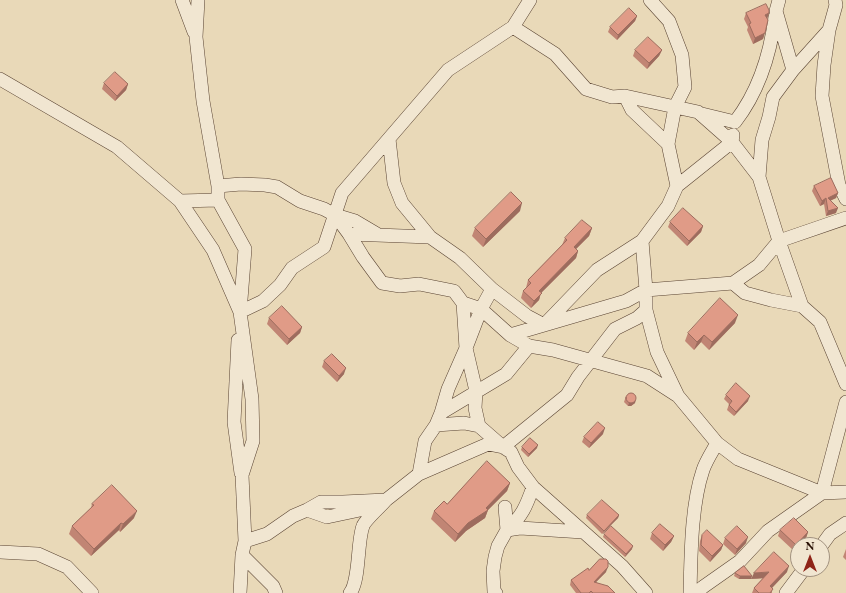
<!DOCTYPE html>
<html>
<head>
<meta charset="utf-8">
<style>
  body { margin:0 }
  #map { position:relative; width:846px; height:593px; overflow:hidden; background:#e9d9b8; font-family:"EB Garamond",serif }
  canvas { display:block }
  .north { position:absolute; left:790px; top:537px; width:40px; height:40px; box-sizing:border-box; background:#f1e6d1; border:1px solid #a1917f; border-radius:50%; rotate:0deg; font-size:11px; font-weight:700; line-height:16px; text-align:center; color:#291105 }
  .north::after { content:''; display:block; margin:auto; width:14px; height:18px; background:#8f2418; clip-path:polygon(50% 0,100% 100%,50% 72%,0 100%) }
</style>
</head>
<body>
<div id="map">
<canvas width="846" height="593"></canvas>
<div class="north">N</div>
</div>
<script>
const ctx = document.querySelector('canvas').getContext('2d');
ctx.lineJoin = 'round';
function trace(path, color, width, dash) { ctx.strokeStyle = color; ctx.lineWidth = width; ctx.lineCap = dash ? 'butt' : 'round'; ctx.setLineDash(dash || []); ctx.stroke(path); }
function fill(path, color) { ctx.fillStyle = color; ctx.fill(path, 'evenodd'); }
const minor = new Path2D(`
  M182,0L194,32
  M198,0L196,37L203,101L218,186V200L245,249L240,312L252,399L253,441L242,475L245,541L242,555L240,593
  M650,0L669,21L682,55L685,87L675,107L668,144
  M835,0L836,5L829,30L824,65L822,96L839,185L846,199
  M513,27L555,54L586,89L612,97L625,96L698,112L732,142L759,177
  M793,70L829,30
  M0,79L117,147L180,201L218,200
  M625,96L632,110L668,144L677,186L668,206L642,241L646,290V310L657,352L678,396
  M702,114L735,122C759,91 770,56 775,17
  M389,139L394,183L402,203L430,237
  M218,186L241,184L265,185L277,187L300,201L324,209L335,215L349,234L363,257L382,283L400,286L419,284L454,291L463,303L466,348L476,391L475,408L479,426L503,447L567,395L578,377L615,329L637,318L646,310
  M677,186L732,142L733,135
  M180,201L213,250L240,312L263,301L280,285L292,268L324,247L342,193L448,70L513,27L530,0
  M335,215L355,221L377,234
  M846,218L779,241L802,306L820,322L846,384
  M349,234L430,237L460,258L492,289L527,316L544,325L597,270L642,241
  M733,283L759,265L779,241L759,177L762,140L769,117L773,97L793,70L776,11L779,0
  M463,303L481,309L510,335L529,346L553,350L647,376L678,396L717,443L738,459L822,493L846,492
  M510,335L626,301L646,290L733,283L745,293L771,300L802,306
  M238,340L234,422L241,473
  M441,413L506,374L529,346
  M436,425L464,423L479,426
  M419,474L425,441L436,425L441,413L448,389L466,348L481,309L492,289
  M307,510L327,517L360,510L375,505
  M507,530L520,528L583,532
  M507,530C522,516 526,507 533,487
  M245,541L267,534L293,516L307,510L321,502H343L386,500L419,474L488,444L503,447L511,452L518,467L533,487L622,566L646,593
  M822,545L830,534L846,523
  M0,552L38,554L67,567L92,593
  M242,555L273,586L276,593
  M350,593C360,581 357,541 363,526C365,520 381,506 386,500
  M496,593L494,592L493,571L495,557L498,546L507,530L505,507
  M690,593C691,556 691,505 703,470C706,461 712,452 717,443
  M696,593L703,587L740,561L768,531L822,493L846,402
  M786,593L804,569`);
const wall = new Path2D(`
  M746,13H769L767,19L763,39L753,44L747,30L748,27L744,19Z
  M637,16L635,21L617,40L608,32L610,27Z
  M635,50H662L659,56L647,69L633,56Z
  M104,83L128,84L126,90L115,101L102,89Z
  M814,186L838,193L836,198L830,201L836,213L826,216L824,204L820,206L812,191Z
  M520,211L483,247L472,236L475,228Z
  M670,222L703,226L701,232L687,246L668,227Z
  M592,228L589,236L576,249L578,251L576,258L541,293L539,300L531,308L521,298L523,291L526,288L528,280L562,245L565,238Z
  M269,318L302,327L300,333L287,345L267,324Z
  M735,323L709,350L701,342L694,350L685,341L688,333Z
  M324,361L344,374L337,382L322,367Z
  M726,395L748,401L734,416L727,410L729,404L724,399Z
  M626,396L635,403L631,406H628L624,402Z
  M603,434L589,448L582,442L584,437Z
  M522,447L537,448L528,457L521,450Z
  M510,483L507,491L488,510L485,518L466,531L455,542L431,519L434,511L447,504Z
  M92,504L134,518L120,532L119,530L91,556L69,534L72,526L91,508Z
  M587,515H619L618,518L602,534L586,518Z
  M780,530L808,532L806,538L799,545H798L794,551L778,536Z
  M652,533L674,536L671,542L663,551L650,539Z
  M604,534L632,549L625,557L603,537Z
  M702,535L723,545L721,550L710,562L699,551L700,541Z
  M725,538L746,543L735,555L723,544Z
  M846,549V560L843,557Z
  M589,570L606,572L596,582L615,593H576L570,585L571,580Z
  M787,572L772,588V593H752L754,588L763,578L751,579Z
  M735,573L751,579H739L734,576Z`);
const shadedWall = new Path2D(`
  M769,13L767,19L765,15Z
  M637,16L635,21L617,40L618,35Z
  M765,33L763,39L753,44L755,38Z
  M662,50L659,56L647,69L649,63Z
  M128,84L126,90L115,101L117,96Z
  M838,193L836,198L827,202L828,198Z
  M826,198L824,204L820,206L822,201Z
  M522,203L520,211L483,247L486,239Z
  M838,208L836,213L826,216L828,211Z
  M703,226L701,232L687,246L689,241Z
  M592,228L589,236L571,254L574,247Z
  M578,251L576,258L541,293L539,300L531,308L534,301L539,291Z
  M738,315L735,323L709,350L712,342Z
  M302,327L300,333L287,345L289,339Z
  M704,335L701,342L694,350L697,342Z
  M346,368L344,374L337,382L339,376Z
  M750,396L748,401L734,416L736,412Z
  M636,400L635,403L631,406H628L629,403Z
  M605,428L603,434L589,448L591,443Z
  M538,445L537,448L528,457L529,454Z
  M510,483L507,491L488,510L485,518L466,531L455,542L458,534L468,523L486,508Z
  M137,511L134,518L120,532L123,524Z
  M619,515L618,518L602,534L604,531Z
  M121,523L119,530L91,556L94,549Z
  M808,532L806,538L799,545H798V546L794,551L796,545Z
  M674,536L671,542L663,551L665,545Z
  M748,537L746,543L735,555L737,549Z
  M723,545L721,550L710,562L712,556Z
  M633,546L632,549L625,557L626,554Z
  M789,566L787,572L768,592L770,586Z
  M608,567L606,572L592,586L594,582Z
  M769,572L767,578L751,579L754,573Z
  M740,576H752L751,579H739Z`);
const building = new Path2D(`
  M766,4L769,10V13L765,15L768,20L765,33L755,38L749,24L751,23L746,13Z
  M629,8L637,16L618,35L610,27Z
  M648,37L662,50L649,63L635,50Z
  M115,72L128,84L117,96L104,83Z
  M831,178L838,193L828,198L838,208L828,211L826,198L822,201L814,186Z
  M511,192L522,203L486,239L475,228Z
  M683,208L703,226L689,241L670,222Z
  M582,220L592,228L574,247L578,251L539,291L542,293L534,301L523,291L531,283L528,280L567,240L565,238Z
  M720,298L738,315L712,342L704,335L697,342L688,333Z
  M282,306L302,327L289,339L269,318Z
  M332,354L346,368L339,376L324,361Z
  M736,383L750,396L736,412L729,405L732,401L726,395Z
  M626 398a5 5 0 1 1 10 0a5 5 0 1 1-10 0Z
  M598,422L605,428L591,443L584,437Z
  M530,438L538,445L529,454L522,447Z
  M487,461L510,483L486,508L488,510L468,523L458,534L434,511L444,501L447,504Z
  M112,485L137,511L123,524L121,523L94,549L72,526L94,505L92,504Z
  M602,500L619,515L604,531L587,515Z
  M794,518L808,532L796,545L780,530Z
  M660,524L674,536L665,545L652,533Z
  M611,526L633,546L626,554L604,534Z
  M737,526L748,537L737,549L725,538Z
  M707,530L723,545L712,556L701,545L702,535Z
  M774,552L789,566L770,586L773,589L770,593H759L754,588L769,572L754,573Z
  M600,559H606L608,561V567L594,582L608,586L615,593H593L591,591L589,593H581L571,580L588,568L589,570Z
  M744,566L752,576H740L735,573Z`);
trace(minor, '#594332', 14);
trace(minor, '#f1e6d1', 13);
fill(wall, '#c18574');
fill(shadedWall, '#9d6c5e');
fill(building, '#e09b87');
trace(building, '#9d6c5e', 1);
</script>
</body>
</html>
